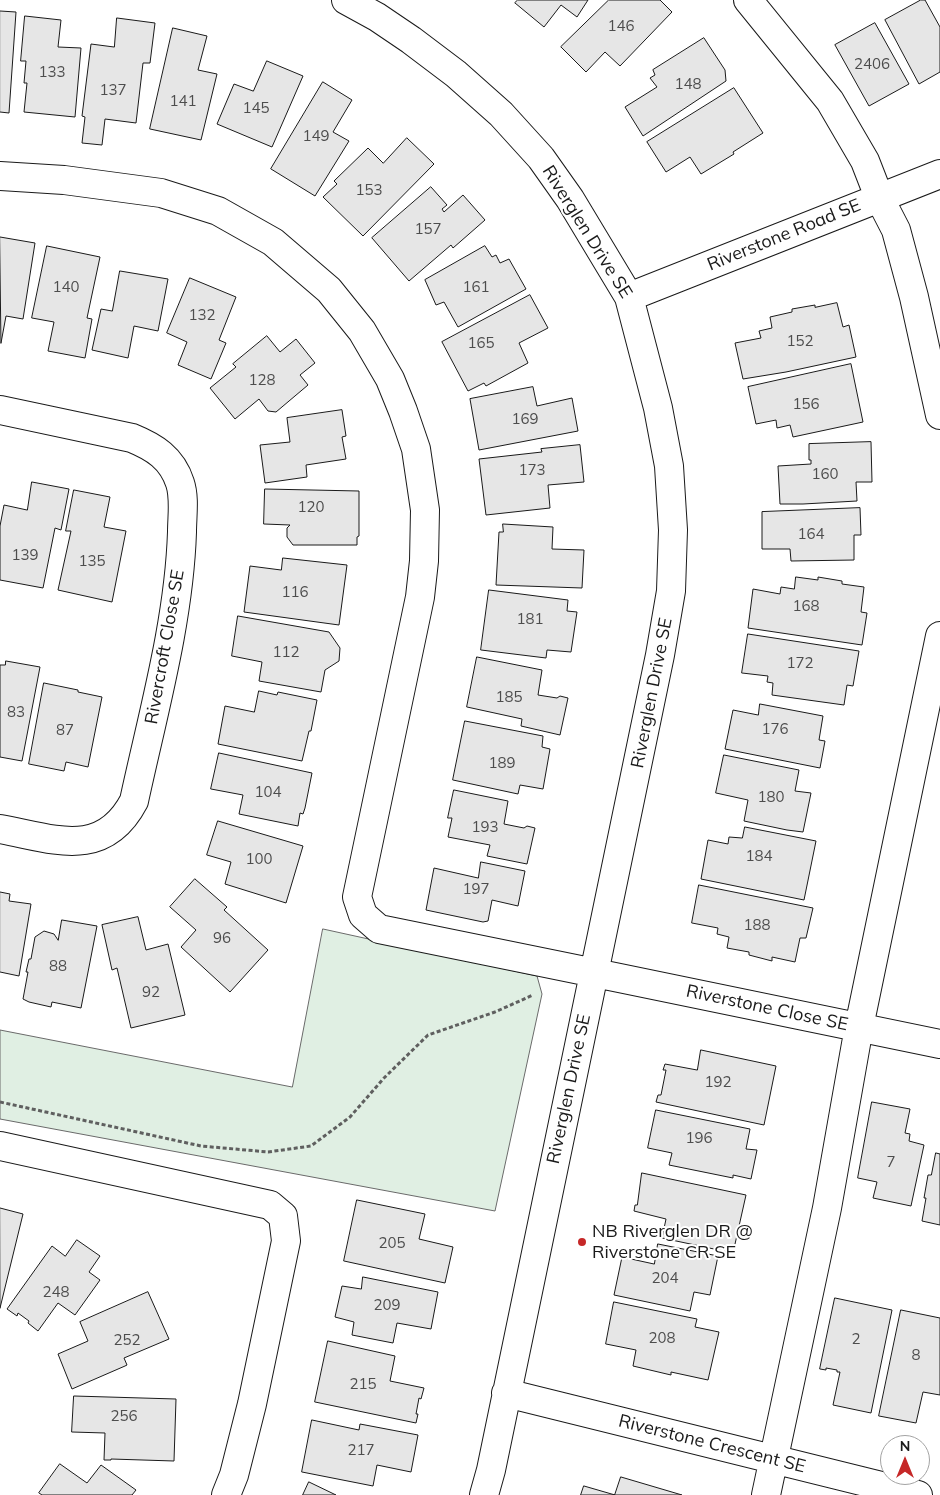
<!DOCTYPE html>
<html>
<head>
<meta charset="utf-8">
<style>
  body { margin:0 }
  #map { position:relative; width:940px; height:1495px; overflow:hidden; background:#fff; font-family:Mulish,sans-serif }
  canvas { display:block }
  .north { position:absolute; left:880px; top:1435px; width:50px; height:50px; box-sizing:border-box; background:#fff; border:1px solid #a3a3a3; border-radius:50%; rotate:0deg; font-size:14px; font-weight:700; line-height:20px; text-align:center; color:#1a1a1a }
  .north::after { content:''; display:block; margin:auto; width:18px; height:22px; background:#c62828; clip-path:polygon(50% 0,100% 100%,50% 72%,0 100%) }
</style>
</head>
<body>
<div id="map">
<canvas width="940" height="1495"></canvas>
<div class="north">N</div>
</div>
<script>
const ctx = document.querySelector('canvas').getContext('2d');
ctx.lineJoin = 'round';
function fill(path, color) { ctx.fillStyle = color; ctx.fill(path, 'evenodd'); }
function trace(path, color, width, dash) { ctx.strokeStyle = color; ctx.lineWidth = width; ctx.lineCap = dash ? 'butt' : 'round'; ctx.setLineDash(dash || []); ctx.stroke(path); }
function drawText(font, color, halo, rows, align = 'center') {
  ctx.font = font + ' Mulish,sans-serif'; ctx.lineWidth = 4; ctx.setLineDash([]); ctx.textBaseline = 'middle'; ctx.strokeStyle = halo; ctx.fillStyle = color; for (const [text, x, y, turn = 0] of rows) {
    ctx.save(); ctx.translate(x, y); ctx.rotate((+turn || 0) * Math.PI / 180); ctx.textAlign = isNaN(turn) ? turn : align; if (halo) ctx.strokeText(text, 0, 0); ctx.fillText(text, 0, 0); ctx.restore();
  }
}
const green = new Path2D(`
  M323,929L537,976L542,994L495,1211L0,1119V1030L292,1087Z`);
const building = new Path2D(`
  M518,0H588L577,17L561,5L544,27L515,3Z
  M609,0H660L672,12L620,66L605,52L586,72L561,47Z
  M921,0H925L940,27V72L919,84L885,20Z
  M0,11L16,12L9,113L0,112Z
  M25,16L61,20L58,47L81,48L75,117L24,112L27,83H24L26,61H21Z
  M117,18L155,23L150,63H143L136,123L105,119L102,145L82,143L85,117L82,116L91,44L114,47Z
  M875,23L909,84L869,106L835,45Z
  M173,28L207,36L198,70L217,74L201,140L150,129Z
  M704,38L725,70L726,81L643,136L625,107L657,87L650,78L655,75L653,70Z
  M267,61L303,76L272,147L217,124L234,84L253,91Z
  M323,82L352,100L333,132L349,141L315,196L271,169Z
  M734,88L763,133L733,152L734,154L701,174L690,157L666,172L647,142Z
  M407,138L434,164L363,236L323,197L337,184L334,181L368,148L383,163Z
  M431,187L447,205L442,209L444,212L463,195L485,220L453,248L451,245L409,281L372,238Z
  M0,237L35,243L23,319L6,316L1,343Z
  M47,246L100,257L87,318L92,319L85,358L48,351L54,322L32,318Z
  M485,246L492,257L496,255L500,263L509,259L526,289L458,327L444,302L436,305L425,280Z
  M120,271L168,279L158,331L134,326L128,358L92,350L101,309L112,311Z
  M190,278L236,297L219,340L226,343L211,379L178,365L187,342L167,333Z
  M530,295L548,328L519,343L528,363L486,386L484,383L468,391L442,342Z
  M837,303L843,327L849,325L856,357L786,372L743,379L735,343L761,338L759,331L772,328L770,317L792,312V309L815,305V307Z
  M267,336L280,352L296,339L315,363L300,375L308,385L276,412L268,411L259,399L235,419L210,388L236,367L233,364Z
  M851,364L863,422L793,437L790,425L777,428L776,420L756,424L748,387Z
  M533,387L537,406L572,398L578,431L479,450L470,399Z
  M342,410L346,436L342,437L346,459L306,465L307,477L265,483L260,445L290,442L287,418Z
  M871,442L872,482H856L857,501L803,504H780L778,466L811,464V460H809V444Z
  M580,445L584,482L548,485L550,508L486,515L479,459L542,452L541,449Z
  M32,482L69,489L61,530L55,528L43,588L0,580V526L4,505L27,510Z
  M265,489L359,491V536L357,537V545H293L287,537V528L290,525L264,524Z
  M74,490L110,497L104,527L126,531L112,602L58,590L71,531H66Z
  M860,508L861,535H854V560L791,561L790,549H762V512Z
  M503,524L553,527L552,549L584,550L582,588L496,585L499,532H503Z
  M283,558L347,565L339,625L244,612L250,566L281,570Z
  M796,577L818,580V577L842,581V584L864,587L861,612L867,613L862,645L748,628L753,589L780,594L781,587L794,589Z
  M489,590L568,600L567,611L577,612L571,652L547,650L546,658L481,650Z
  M238,616L329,632L340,648L339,661L325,670L321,692L259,681L262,662L232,656Z
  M748,634L859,651L853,686L847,685L844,705L772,695L773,683L767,682L768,676L742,673Z
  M477,657L542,670L538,695L557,698L560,696L568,698L560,735L521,726L522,719L467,707Z
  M6,661L40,667L22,761L0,757V665H5Z
  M44,683L78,690V692L102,697L88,767L66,762L64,771L29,764Z
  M259,691L277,695L278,692L317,700L311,731H309L302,761L218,744L225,706L254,712Z
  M760,704L823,716L819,740L825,741L820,768L725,749L733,710L758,715Z
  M465,721L543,736L542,747L550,749L543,789L520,785L518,794L453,780Z
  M219,753L312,773L305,808L303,814L300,813L298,826L239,814L243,795L211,789Z
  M724,755L799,770L795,791L811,793L803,832L787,830L744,821L748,800L716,793Z
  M454,790L508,801L504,824L524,828L527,826L535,828L527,864L487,856L490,845L448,837L452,818H448Z
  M218,821L303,846L286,903L225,884L231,862L207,855Z
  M745,827L816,841L804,900L701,879L708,840L728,844L729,837L742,838Z
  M481,862L525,871L518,906L492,900L488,921L483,922L426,910L434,868L478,878Z
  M195,879L227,907L224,910L268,950L230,992L181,947L196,930L170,907Z
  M699,885L813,908L806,938H800L795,962L772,957V961L749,955V952L727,948L729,937L717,934L718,928L692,923Z
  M0,892L10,894L9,901L31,904L19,976L0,972Z
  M138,917L146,950L168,944L185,1015L131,1028L117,968L112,970L102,925Z
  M62,920L97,926L81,1008L52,1002L51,1007L29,1002L23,999L28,972H26L29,959H31L35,937L44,931L54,934L58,940Z
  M701,1050L776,1066L764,1125L656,1102L658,1095H661L666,1070H663L665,1064L697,1070Z
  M872,1102L910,1109L905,1133L910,1134L909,1141L924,1145L911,1206L873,1198L877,1182L858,1178Z
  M656,1110L750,1129L746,1149L757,1150L751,1179L733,1175V1178L669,1165L672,1153L648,1148Z
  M936,1153L940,1154V1225L922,1221L926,1198H924L928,1175H931Z
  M642,1173L746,1195L733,1253L662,1238L666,1219L634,1211L635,1205H637Z
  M357,1200L425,1214L419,1239L453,1247L445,1283L344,1261Z
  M0,1208L23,1214L0,1308Z
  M77,1240L100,1256L89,1272L100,1280L75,1315L58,1303L38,1331L28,1323L29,1321L18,1313L17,1316L7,1309L52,1246L65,1256Z
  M658,1244L718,1256L710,1295L694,1292L690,1311L614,1295L622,1257L654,1264Z
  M363,1277L438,1292L431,1329L397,1323L393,1343L352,1335L354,1322L335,1317L342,1286L361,1289Z
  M148,1292L169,1339L124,1358L127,1365L125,1366L72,1389L58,1354L88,1341L80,1322Z
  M835,1298L892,1310L871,1413L833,1405L840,1372H837V1370L826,1368V1370L820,1369Z
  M614,1302L697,1319L695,1327L719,1332L708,1380L671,1372V1375L633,1366L636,1350L606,1344Z
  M901,1310L940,1318V1395L923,1392L916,1423L879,1416Z
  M328,1341L395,1356L390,1381L424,1388L421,1399L419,1398L416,1414H418L416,1423L315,1402Z
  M74,1396L176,1399L174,1461L111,1459V1460H104L105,1433L72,1432Z
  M312,1420L359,1430L360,1424L418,1435L411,1472L377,1465L373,1486L302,1472Z
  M60,1464L87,1483L101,1465L136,1490L132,1495H42L39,1493Z
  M621,1477L682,1495H615Z
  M309,1482L336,1495H303Z
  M584,1486L615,1495H581Z`);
const path = new Path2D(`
  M0,1102L201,1146L268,1152L311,1146L350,1117L384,1078L428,1035L495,1012L533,995`);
const minor = new Path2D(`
  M346,0L377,17L411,40L456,74L501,114L541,158L570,199L629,297L658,408L669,466L673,530L671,591L660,655L491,1470L484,1495
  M748,0L830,101L865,161L879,197L896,230L914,297L940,415
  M0,176L64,180L161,193L218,211L273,242L329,290L362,331L390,379L403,411L416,449L425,510L424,561L420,597L357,897L363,915L379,929C566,968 753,1004 940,1044
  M629,297L940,174
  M0,410L132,438C154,447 172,458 180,483C185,498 182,516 182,532C179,622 153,713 134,801C103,860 54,839 0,829
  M0,1146L270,1205L283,1216L286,1241L252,1404L234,1475L226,1495
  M506,1393L918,1495
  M766,1495L827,1208L859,1027L940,636`);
const markers = [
  [582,1242,5,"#c62828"]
];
const numberNames = [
  ["146",621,26],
  ["2406",872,64],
  ["133",52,72],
  ["148",688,84],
  ["137",113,90],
  ["141",183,101],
  ["145",256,108],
  ["149",316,136],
  ["153",369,190],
  ["157",428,229],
  ["140",66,287],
  ["161",476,287],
  ["132",202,315],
  ["152",800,341],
  ["165",481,343],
  ["128",262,380],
  ["156",806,404],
  ["169",525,419],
  ["173",532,470],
  ["160",825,474],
  ["120",311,507],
  ["164",811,534],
  ["139",25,555],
  ["135",92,561],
  ["116",295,592],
  ["168",806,606],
  ["181",530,619],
  ["112",286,652],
  ["172",800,663],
  ["185",509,697],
  ["83",16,712],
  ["176",775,729],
  ["87",65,730],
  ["189",502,763],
  ["104",268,792],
  ["180",771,797],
  ["193",485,827],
  ["184",759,856],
  ["100",259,859],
  ["197",476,889],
  ["188",757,925],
  ["96",222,938],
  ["88",58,966],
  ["92",151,992],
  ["192",718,1082],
  ["196",699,1138],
  ["7",891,1162],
  ["205",392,1243],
  ["204",665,1278],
  ["248",56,1292],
  ["209",387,1305],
  ["208",662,1338],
  ["2",856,1339],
  ["252",127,1340],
  ["8",916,1355],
  ["215",363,1384],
  ["256",124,1416],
  ["217",361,1450]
];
const streetNames = [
  ["Riverglen Drive SE",587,232,58],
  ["Riverstone Road SE",784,235,-22],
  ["Rivercroft Close SE",165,647,-80],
  ["Riverglen Drive SE",652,693,-79],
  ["Riverstone Close SE",767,1008,12],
  ["Riverglen Drive SE",569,1089,-78],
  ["Riverstone Crescent SE",712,1444,14]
];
const poiNames = [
  ["NB Riverglen DR @",592,1232],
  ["Riverstone CR SE",592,1253]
];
fill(green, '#e0efe3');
trace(green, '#6a6a6a', 1);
fill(building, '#e6e6e6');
trace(building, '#1a1a1a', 1);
trace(minor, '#1a1a1a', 30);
trace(path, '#5f5f5f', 3, [4, 2.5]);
trace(minor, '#fff', 28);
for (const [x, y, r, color] of markers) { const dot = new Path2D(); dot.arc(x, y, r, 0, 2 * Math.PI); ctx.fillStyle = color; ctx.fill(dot); trace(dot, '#fff', 2); }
drawText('15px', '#4d4d4d', null, numberNames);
drawText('18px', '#1a1a1a', '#fff', streetNames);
drawText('18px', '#1a1a1a', '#fff', poiNames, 'left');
</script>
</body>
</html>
